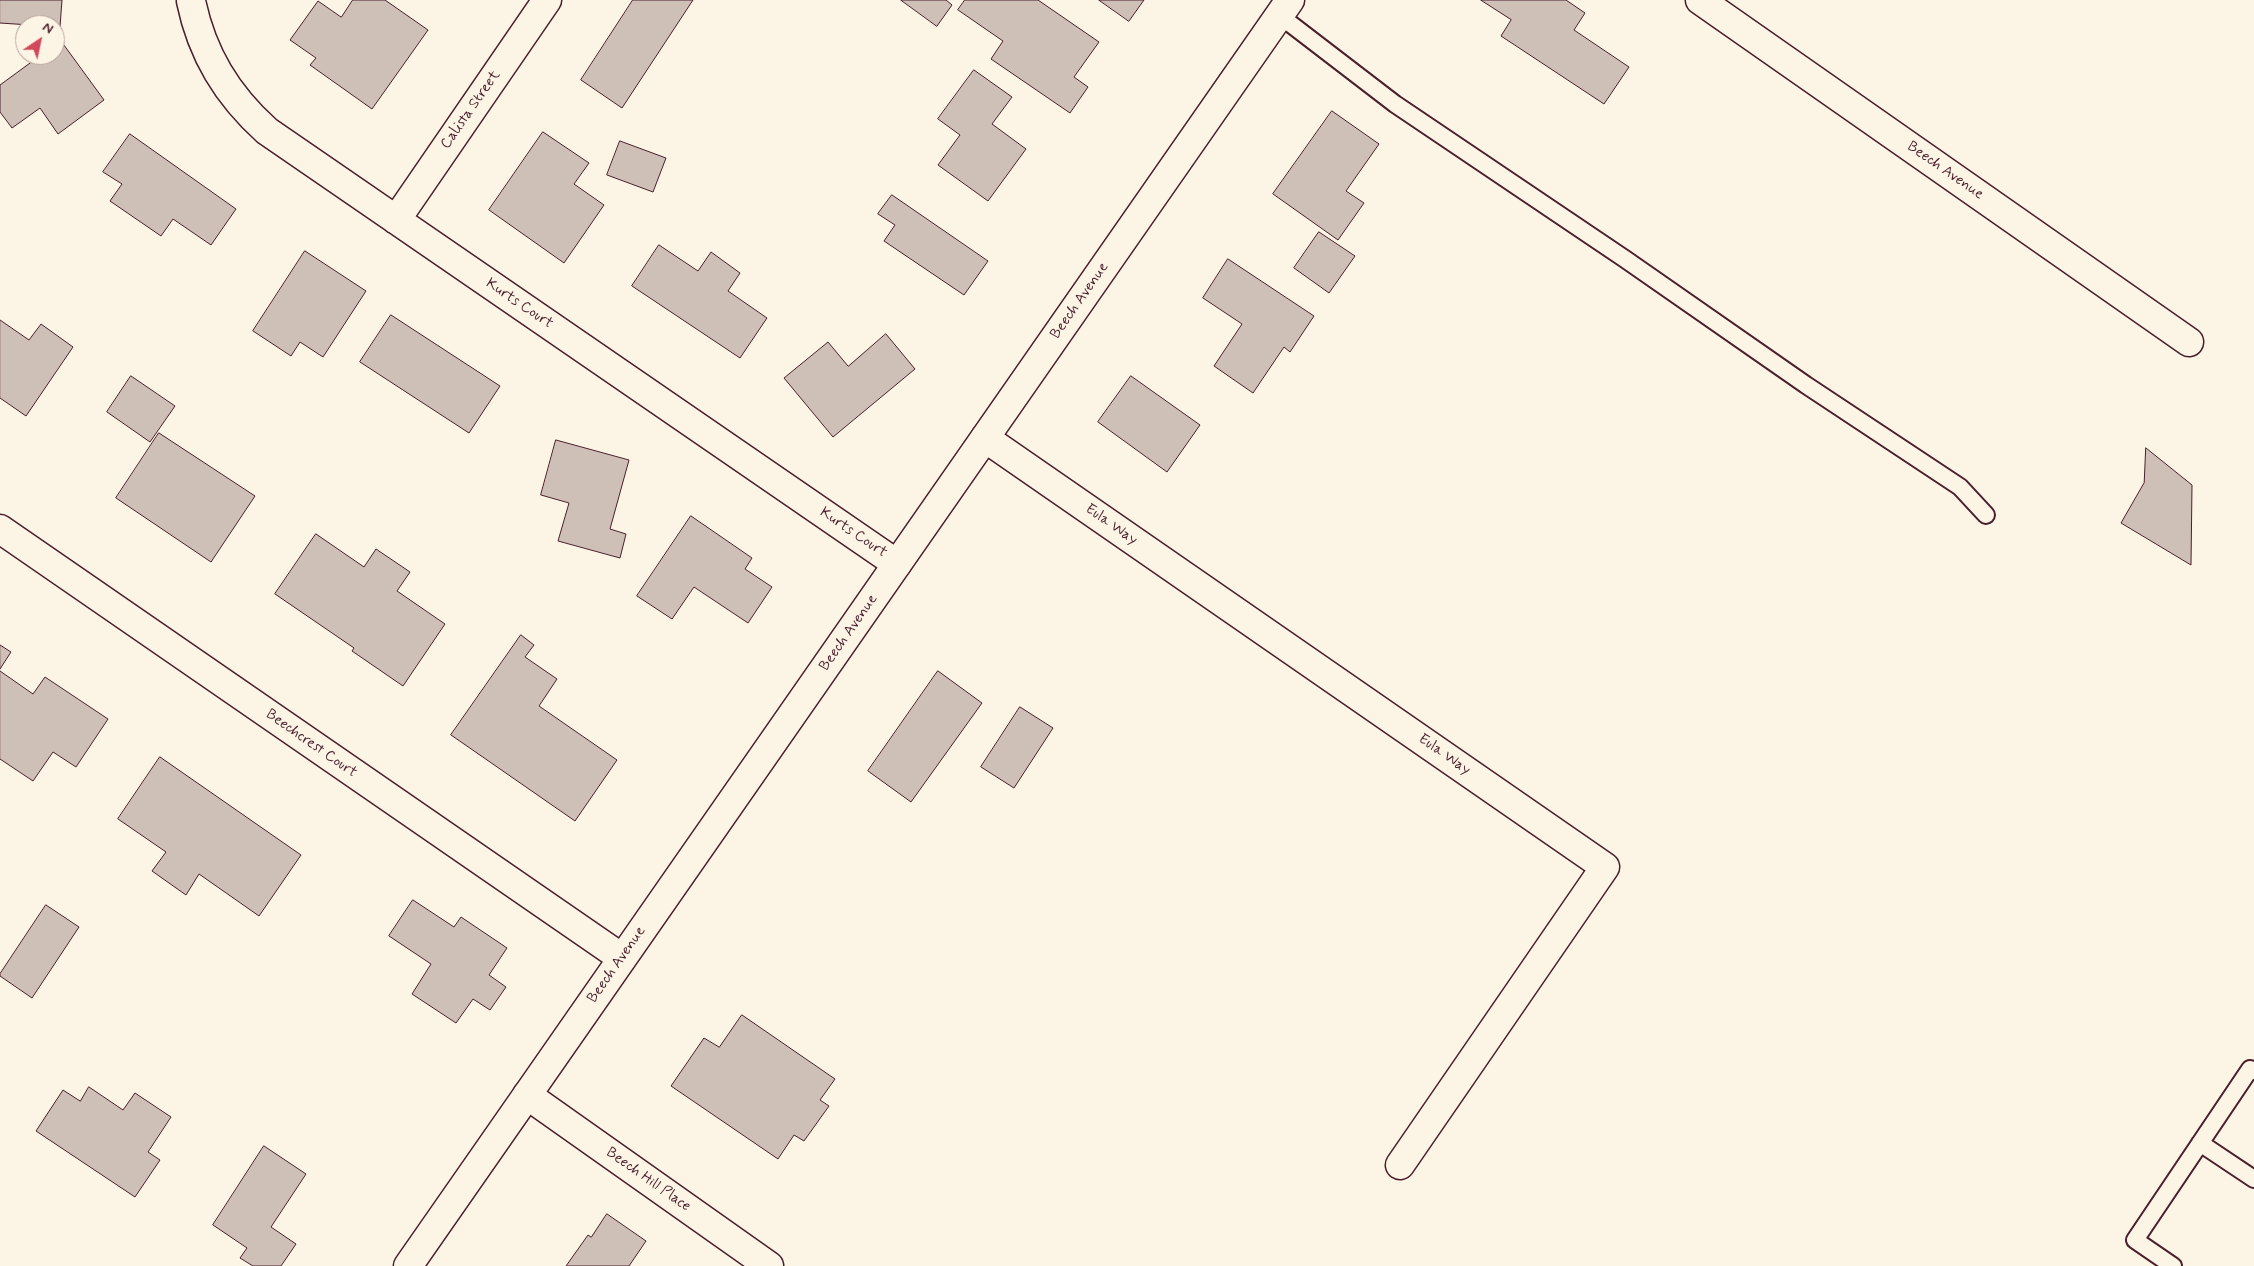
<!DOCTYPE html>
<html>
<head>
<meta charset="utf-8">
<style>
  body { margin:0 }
  #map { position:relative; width:2254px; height:1266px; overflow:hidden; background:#fcf5e5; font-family:Mynerve,sans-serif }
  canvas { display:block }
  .north { position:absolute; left:15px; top:15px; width:50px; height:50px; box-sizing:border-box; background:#fcf5e5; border:1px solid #b59f9b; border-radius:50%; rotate:34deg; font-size:14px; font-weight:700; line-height:20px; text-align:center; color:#4a1f2b }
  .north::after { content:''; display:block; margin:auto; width:18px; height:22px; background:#d1495b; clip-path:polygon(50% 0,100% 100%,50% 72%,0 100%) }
</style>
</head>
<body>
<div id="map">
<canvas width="2254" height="1266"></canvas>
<div class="north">N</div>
</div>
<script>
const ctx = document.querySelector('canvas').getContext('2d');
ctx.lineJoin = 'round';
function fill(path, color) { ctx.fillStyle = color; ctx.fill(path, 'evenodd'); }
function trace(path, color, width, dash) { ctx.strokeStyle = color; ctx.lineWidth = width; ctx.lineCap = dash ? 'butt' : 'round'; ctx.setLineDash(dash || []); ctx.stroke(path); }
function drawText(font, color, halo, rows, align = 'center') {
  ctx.font = font + ' Mynerve,sans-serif'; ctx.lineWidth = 4.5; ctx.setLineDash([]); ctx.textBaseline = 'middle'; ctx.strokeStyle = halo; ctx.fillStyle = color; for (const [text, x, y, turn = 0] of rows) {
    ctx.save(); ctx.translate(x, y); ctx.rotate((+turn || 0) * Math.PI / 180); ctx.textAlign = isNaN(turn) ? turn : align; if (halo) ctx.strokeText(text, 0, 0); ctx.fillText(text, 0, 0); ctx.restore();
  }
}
const building = new Path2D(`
  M0,0H62L60,27L0,23Z
  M353,0H385L428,30L372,109L310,65L316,58L290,40L318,1L341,17Z
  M633,0H693L622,108L581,80Z
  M901,0H946L952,5L937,26Z
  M965,0H1038L1099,42L1074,77L1088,87L1070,113L991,59L1003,41L958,10Z
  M1099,0H1144L1129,21Z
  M1481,0H1566L1585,13L1574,30L1629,67L1604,104L1501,36L1511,20Z
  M61,41L104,100L58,134L40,108L12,128L0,112V85L41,55H55V45Z
  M974,70L1012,97L992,124L1026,149L988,201L938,165L960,135L938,119Z
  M1332,111L1379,144L1346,191L1364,203L1338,240L1273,194Z
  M543,132L589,163L574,184L604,205L564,263L489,210Z
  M130,134L236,209L211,245L173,219L161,236L110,201L122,184L103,172Z
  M620,141L666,158L653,192L607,175Z
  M892,195L988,261L964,295L884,241L895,225L878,214Z
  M1319,232L1355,256L1329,293L1294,268Z
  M659,245L698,271L711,252L740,273L728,291L767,318L740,358L632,286Z
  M305,251L366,291L323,357L300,342L291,356L253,331Z
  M1228,259L1314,316L1290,352L1284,347L1253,393L1214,366L1242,324L1203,298Z
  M391,315L500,386L469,433L360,362Z
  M0,320L29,340L41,324L73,347L26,416L0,398Z
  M886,334L915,369L833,437L784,378L828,342L848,366Z
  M131,376L175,406L150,442L107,412Z
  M1131,376L1200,425L1167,472L1098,422Z
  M159,433L255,496L211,562L116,498Z
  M556,440L629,460L610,529L626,534L620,558L558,541L569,503L541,495Z
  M2146,448L2192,485L2191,565L2121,523L2144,483Z
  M691,516L752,558L745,569L772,587L748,623L694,587L672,619L637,596Z
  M316,534L364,567L376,549L410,572L397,591L445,624L403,686L352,651L354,648L275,594Z
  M521,635L534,645L525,657L557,679L539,706L617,760L575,821L451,735Z
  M0,645L11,652L0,669Z
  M0,671L33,694L45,677L108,719L76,767L53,752L33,781L0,759Z
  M938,671L982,703L911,802L868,771Z
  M1020,707L1053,728L1014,788L981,767Z
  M160,757L301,855L259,916L199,874L186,895L152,871L166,852L118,819Z
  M413,900L454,927L461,917L507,948L489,975L506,987L490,1010L473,999L456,1023L412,994L431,964L389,936Z
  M46,905L79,927L32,998L0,976V974Z
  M742,1015L835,1079L820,1100L829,1106L804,1141L794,1135L778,1159L671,1086L704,1038L719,1047Z
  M89,1087L123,1110L135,1093L171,1117L148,1152L160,1160L135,1197L36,1131L63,1090L80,1101Z
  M264,1146L306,1174L271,1227L296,1244L281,1266H253L240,1258L247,1248L213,1225Z
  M607,1214L646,1241L629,1266H566L588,1235L591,1237Z`);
const service = new Path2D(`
  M1279,15L1395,104L1625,259L1806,385L1960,487L1986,515
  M2200,1143L2254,1179
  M2173,1266L2135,1240L2250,1069L2254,1071`);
const minor = new Path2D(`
  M1700,0L2189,342
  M191,1C202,54 227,95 267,131L897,564
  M396,220L547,0
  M985,438L1605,867L1400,1165
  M0,529L622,958
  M527,1095L769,1266`);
const tertiary = new Path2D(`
  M408,1266L1290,0`);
const streetNames = [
  ["Calista Street",471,110,-55],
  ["Beech Avenue",1945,171,35],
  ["Beech Avenue",1080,301,-55],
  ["Kurts Court",519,304,34],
  ["Eula Way",1111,525,35],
  ["Kurts Court",853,533,34],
  ["Beech Avenue",849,633,-55],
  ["Beechcrest Court",311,744,35],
  ["Eula Way",1444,755,35],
  ["Beech Avenue",617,965,-55],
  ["Beech Hill Place",648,1180,35]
];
fill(building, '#cfc0b7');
trace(building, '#4a1f2b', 1);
trace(service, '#4a1f2b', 20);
trace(minor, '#4a1f2b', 31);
trace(tertiary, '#4a1f2b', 31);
trace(service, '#fcf5e5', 16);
trace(minor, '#fcf5e5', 28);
trace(tertiary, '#fcf5e5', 28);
drawText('15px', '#4a1f2b', '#fcf5e5', streetNames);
</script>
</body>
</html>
